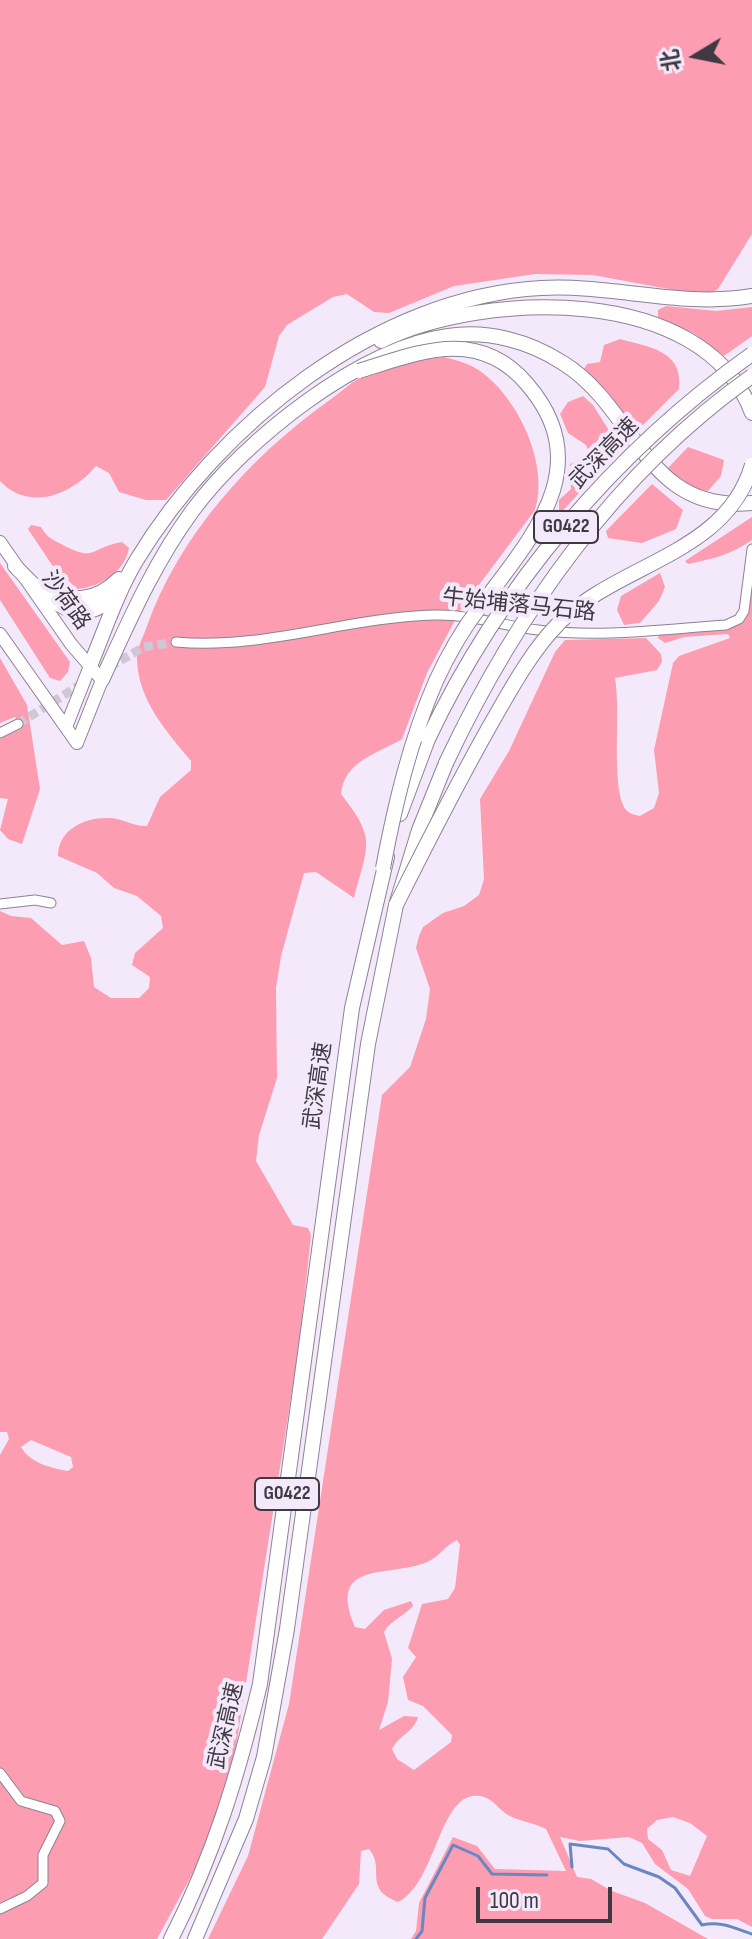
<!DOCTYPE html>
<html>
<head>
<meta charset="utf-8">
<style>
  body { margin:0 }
  #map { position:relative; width:752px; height:1939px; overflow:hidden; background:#f4e9fb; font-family:"Sofia Sans Condensed","Noto Sans SC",sans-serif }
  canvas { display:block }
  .north { position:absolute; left:656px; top:16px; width:80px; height:80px; -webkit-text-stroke:6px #f4e9fb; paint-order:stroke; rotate:260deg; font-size:22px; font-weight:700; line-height:32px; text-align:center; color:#3f3a42 }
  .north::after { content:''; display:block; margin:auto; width:28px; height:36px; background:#3f3a42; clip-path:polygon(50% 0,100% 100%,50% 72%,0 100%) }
  .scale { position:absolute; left:476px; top:1887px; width:136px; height:36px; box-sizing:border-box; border:4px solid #3f3a42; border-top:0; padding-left:10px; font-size:24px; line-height:28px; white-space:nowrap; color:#3f3a42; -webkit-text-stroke:6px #f4e9fb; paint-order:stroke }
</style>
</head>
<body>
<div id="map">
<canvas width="752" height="1939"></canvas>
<div class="north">北</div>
<div class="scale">100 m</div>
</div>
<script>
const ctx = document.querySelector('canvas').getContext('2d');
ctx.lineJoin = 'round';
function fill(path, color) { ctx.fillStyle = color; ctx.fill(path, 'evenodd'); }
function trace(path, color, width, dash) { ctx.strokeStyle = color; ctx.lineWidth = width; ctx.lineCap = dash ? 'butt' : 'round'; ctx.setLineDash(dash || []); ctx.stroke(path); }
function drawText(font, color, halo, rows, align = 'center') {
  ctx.font = font + ' "Sofia Sans Condensed","Noto Sans SC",sans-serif'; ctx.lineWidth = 8; ctx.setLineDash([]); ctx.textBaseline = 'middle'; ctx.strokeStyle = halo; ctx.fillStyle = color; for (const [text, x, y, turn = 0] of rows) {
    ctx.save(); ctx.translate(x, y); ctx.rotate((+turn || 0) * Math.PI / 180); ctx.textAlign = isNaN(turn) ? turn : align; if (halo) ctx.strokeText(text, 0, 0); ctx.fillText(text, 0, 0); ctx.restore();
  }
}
const green = new Path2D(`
  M0,0H752V234L718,289L706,296L593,275L535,274L454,286L389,313L374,312L347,294L333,297L287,325L279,336L265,387L166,500H146L119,492L109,473L96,466C72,495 29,512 0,481Z
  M666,306L716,311L752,307V336L724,356L693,333L658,318V310Z
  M620,339C648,347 684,350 679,389L636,432L610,395L584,369L587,364L600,362L604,345Z
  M444,357C459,361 472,364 484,374C520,402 549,466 535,510L461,609L427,673L402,739C377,754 344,761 341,794C377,840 368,844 354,898L316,872L304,873L281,956L276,988L277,1078L259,1135L256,1161L293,1225L308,1228L311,1235L299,1347L234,1759L221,1808L195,1869L157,1939H0V1455L9,1439L7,1432H0V911L11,916L31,918L62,945L84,941L91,958L94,987L111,998H139L149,988L150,977L132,965L135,953L163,928L161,916L137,896L114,888L97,873L58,856C58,830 84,817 109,818C122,818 134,827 147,826L160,797L191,770V761C166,731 136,698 137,655C138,646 144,635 147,626C179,536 250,457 327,402C340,393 353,380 367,374C392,363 418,360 444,357ZM31,1440L71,1457L73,1467L68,1471C51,1468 30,1463 21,1447Z
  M583,396L593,405L620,448L559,515V500L571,489L570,464L590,455L586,445L568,433L560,414L568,402Z
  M688,447L724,460L721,476L708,491L694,489L666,470Z
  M652,484L683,510L676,529L642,543L608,538L606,531Z
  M752,517V540C732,554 713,559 688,564L685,561Z
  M31,525L41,527C47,537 51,539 61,544C97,563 88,548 122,542L129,548C125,572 100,587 77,589L52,565L28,529Z
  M0,563L70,662L68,672L60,681L50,678L0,600Z
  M660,573L665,587L659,601L640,623L624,625L617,610L621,596Z
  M752,573V1927L737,1919H712L705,1916L688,1889L655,1864L642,1843L629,1837L580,1841L560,1837L577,1877L591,1879L612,1891L645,1903L708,1939H411L416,1931L419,1903L453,1837L477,1846L495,1869L566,1871L546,1829C533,1822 516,1821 505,1813C496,1806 492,1798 480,1796C439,1789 437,1883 398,1902C362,1888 386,1869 369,1849L361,1851L359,1884L322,1939H208L248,1856L289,1704L382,1095L410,1067L426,1019L430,989L416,948L419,936L423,927L443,913L464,906L479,895L484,879L480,799L509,751L555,652L565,640L646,638L661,654L662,662L657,670L615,678C621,711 611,782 624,807C627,813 634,815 640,816L654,808L659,793L654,750L673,663L679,656L730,638L728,634L684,637L665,643L658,638L659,634L692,622L739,624L747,612ZM457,1540L460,1545L455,1588L448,1599L422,1604L408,1648L416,1657L403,1677L408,1700L423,1706L452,1735L451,1742L414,1770L397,1759L392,1749C399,1735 414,1732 418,1717L404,1716L379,1730L388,1702L392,1659L384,1632C391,1620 404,1616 413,1606L411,1601L384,1610L365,1629L355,1627C326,1559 390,1578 427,1562C439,1557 446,1545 457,1540ZM673,1817L690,1823L707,1836L690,1876L671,1870L662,1850L648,1839L647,1829L657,1820Z
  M0,658L27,705L40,789L22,844L8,839L0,830L8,799L0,798V739L21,729L15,717L0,723Z`);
const stream = new Path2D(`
  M572,1867L570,1844L608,1849L624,1864L659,1877L675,1888L702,1925C721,1921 734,1928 752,1934
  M416,1939L422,1931L425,1898L453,1845L478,1856L492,1874L547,1875`);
const minorTunnel = new Path2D(`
  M109,667L144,647L176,642
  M18,724L83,683`);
const minor = new Path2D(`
  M176,642C264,650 348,617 435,615C470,614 503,626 538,630C600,638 664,629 726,625L739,619L744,611L752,549
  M0,733L18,724
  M0,904L35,900L51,903
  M0,1773L21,1801L55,1811L60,1821L43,1855V1883L27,1896L0,1909`);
const major = new Path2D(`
  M0,542L71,644L102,680L77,743
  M0,634L77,743
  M66,727L90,666`);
const highway = new Path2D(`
  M381,341C484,291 704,283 752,413
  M15,566C44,596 81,637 117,591
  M44,588C72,604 96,601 119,579
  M90,666C104,632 117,593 136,561C219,424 377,297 541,288C612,284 681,308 752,296
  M102,680C129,621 154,563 193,510C245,440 360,348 448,336C488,330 529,341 563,363C637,409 645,514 752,503
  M400,814L428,739
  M171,1939C214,1855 238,1775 260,1684L352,1008L387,857
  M195,1939L246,1819L264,1757L287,1629L368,1044L396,905L419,830L446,763`);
const highwayBridge = new Path2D(`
  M359,371C417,353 478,326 527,384C599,467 530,539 479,608C463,629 447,657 436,681C410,741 395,804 383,868
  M428,739C499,588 615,451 752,354
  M446,763C516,614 616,472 752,376
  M396,905C427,843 458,782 492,722C512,687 532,650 560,622C619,563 727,554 752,465`);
const shields = [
  [566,527,64],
  [287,1494,64]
];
const shieldNames = [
  ["G0422",566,527],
  ["G0422",287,1494]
];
const streetNames = [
  ["武深高速",605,454,-46],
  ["沙荷路",65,601,54],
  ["牛始埔落马石路",519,606,6],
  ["武深高速",319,1086,-82],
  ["武深高速",227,1726,-77]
];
fill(green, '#fc9db1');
trace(stream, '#6888c2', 3);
trace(minorTunnel, '#d0c6d6', 9, [9, 4.5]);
trace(minor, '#8d8293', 11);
trace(major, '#8d8293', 14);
trace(highway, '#8d8293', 16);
trace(minor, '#fff', 9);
trace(major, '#fff', 12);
trace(highway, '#fff', 14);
trace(highwayBridge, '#8d8293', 16, []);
trace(highwayBridge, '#fff', 14);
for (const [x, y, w] of shields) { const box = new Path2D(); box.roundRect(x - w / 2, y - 16, w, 32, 6); ctx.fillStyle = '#f4e9fb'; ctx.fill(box); trace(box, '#3f3a42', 2); }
drawText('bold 20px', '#3f3a42', null, shieldNames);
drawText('22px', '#3f3a42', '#f4e9fb', streetNames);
</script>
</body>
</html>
